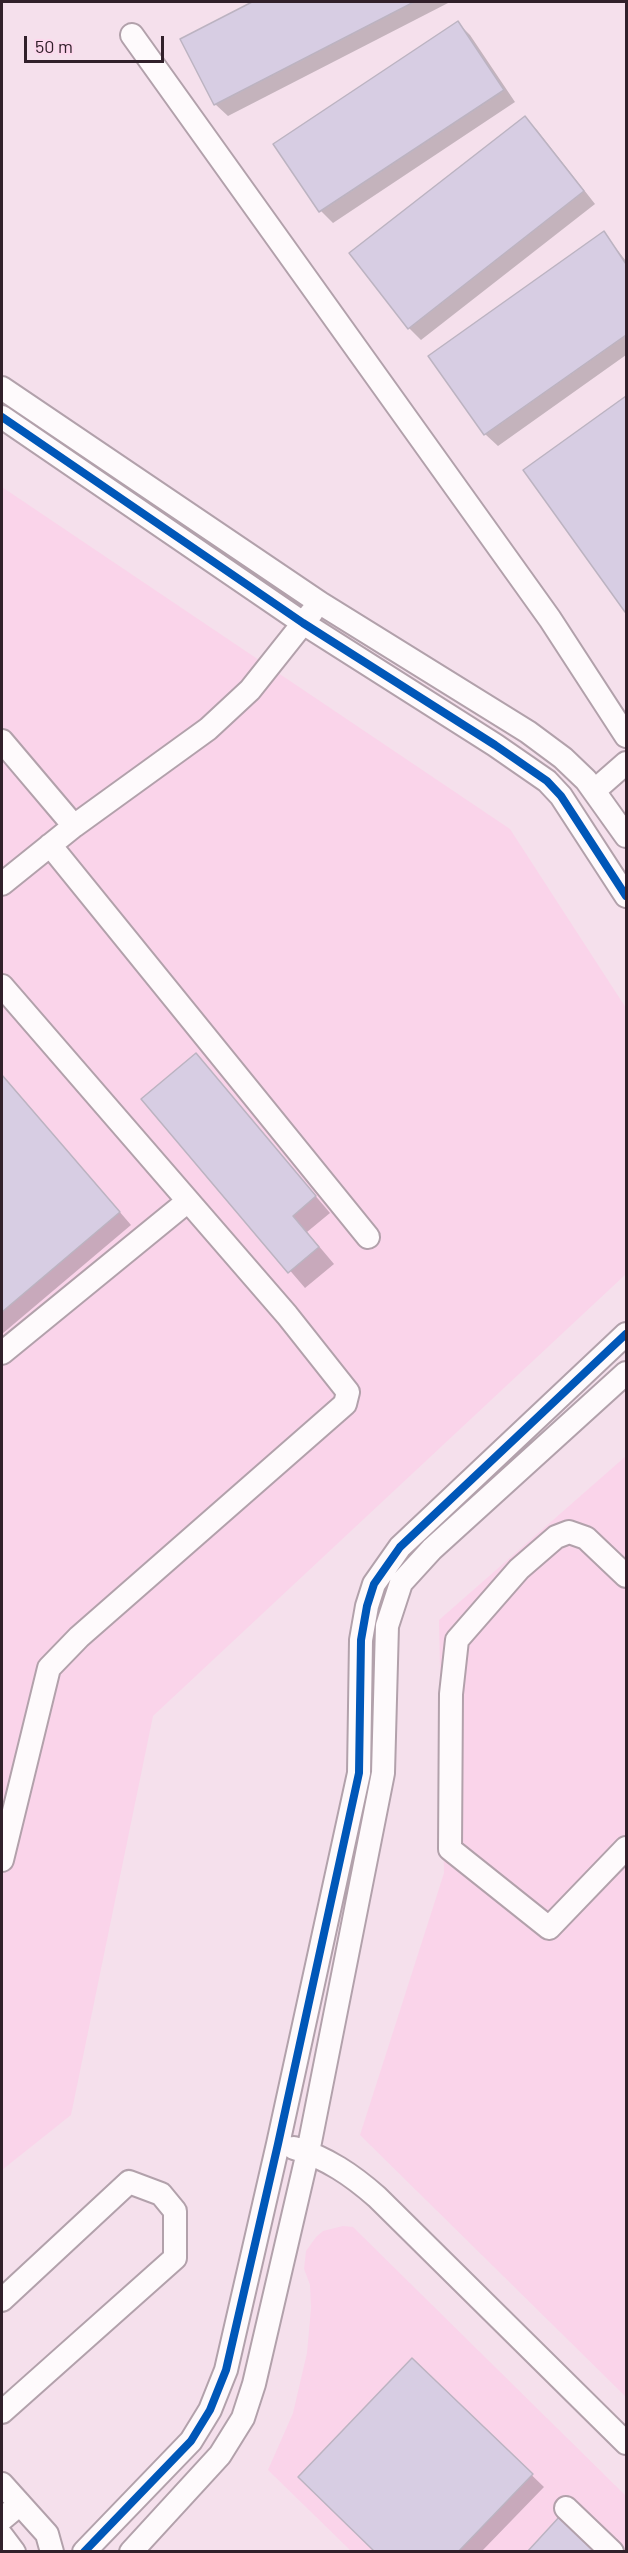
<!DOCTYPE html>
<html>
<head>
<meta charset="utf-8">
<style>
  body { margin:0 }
  #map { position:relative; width:628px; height:2553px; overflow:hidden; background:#f5e0ec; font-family:Barlow,sans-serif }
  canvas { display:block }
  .frame { position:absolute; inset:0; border:3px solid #31202a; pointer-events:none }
  .scale { position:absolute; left:24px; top:36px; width:140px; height:27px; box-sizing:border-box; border:3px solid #31202a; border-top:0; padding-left:8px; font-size:18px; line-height:21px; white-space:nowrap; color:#31202a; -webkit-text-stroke:4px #fdd8ed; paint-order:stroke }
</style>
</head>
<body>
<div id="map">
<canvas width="628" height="2553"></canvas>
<div class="frame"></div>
<div class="scale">50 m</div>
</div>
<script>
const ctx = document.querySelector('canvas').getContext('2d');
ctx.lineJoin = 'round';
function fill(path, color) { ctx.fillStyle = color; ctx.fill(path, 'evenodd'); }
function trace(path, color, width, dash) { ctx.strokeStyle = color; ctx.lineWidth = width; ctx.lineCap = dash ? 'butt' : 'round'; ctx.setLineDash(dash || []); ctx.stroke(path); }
const built = new Path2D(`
  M2,487L510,829L626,1008V1274L153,1716L71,2115L2,2170Z
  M626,1456V2397L360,2135L444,1873L439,1620Z
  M343,2226L353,2227L626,2496V2551H351L268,2470L293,2413L307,2353L311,2308L310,2285L304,2269L306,2251L316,2237L323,2231Z`);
const shadow = new Path2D(`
  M255,2H450L228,116L215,104L182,39Z
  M458,23L470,35L515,102L333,223L321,211L276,144Z
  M525,118L537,130L595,204L421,340L409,328Z
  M604,233L626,261V355L498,446L485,434L430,356Z
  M626,398V611L525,471Z
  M196,1055L330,1213L307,1232L334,1264L305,1288L143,1099Z
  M2,1075L131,1225L2,1334Z
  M412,2360L544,2487L481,2552H377Z`);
const building = new Path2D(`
  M252,2H414L214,105L180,39Z
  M458,21L504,90L319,212L273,144Z
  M525,116L584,191L408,329L349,253Z
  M604,231L626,264V335L484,435L428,356Z
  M626,396V610L625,612L523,470Z
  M196,1053L316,1196L293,1216L319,1247L288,1273L141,1099Z
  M2,1075L120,1212L2,1312Z
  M412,2358L533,2474L458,2552H375L298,2477Z
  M561,2515L599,2552H527Z`);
const minor = new Path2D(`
  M132,35L550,619L626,736
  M2,388L320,603L528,732L563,758L586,780L626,836
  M2,417L303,623L495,745L547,781L561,796L626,896
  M2,741L74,826
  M594,791L626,763
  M50,845L368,1237
  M2,884L74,826L208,729L250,690L312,612
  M2,986L287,1315L348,1392L345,1404L79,1637L49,1668L2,1860
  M2,1353L188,1201
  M626,1576L586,1538L569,1532L556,1537L519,1569L457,1640L451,1694L450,1849L549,1928L626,1848
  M294,2148C327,2158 352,2175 377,2197L626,2443
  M2,2300L129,2182L161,2194L175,2211V2258L2,2412
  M2,2484L47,2534L52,2552
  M566,2508L612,2552
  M2,2519L20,2504
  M2,2536L14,2552
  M84,2552L191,2441L210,2410L226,2370L278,2144L359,1773L361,1640L367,1606L374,1584L400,1547L626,1334
  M131,2552L220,2455L243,2418L254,2384L308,2152L383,1773L387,1626L401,1583L432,1549L626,1373`);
const cycleway = new Path2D(`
  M2,417L303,623L495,745L547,781L561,796L626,896
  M84,2552L191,2441L210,2410L226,2370L278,2144L359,1773L361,1640L367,1606L374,1584L400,1547L626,1334`);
fill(built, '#fad4ea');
fill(shadow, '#0003');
fill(building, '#d7cde3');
trace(building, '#bcb3c1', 1.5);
trace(minor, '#b2a1ab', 26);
trace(minor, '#fefafc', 22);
trace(cycleway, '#0057b8', 8);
</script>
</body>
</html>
